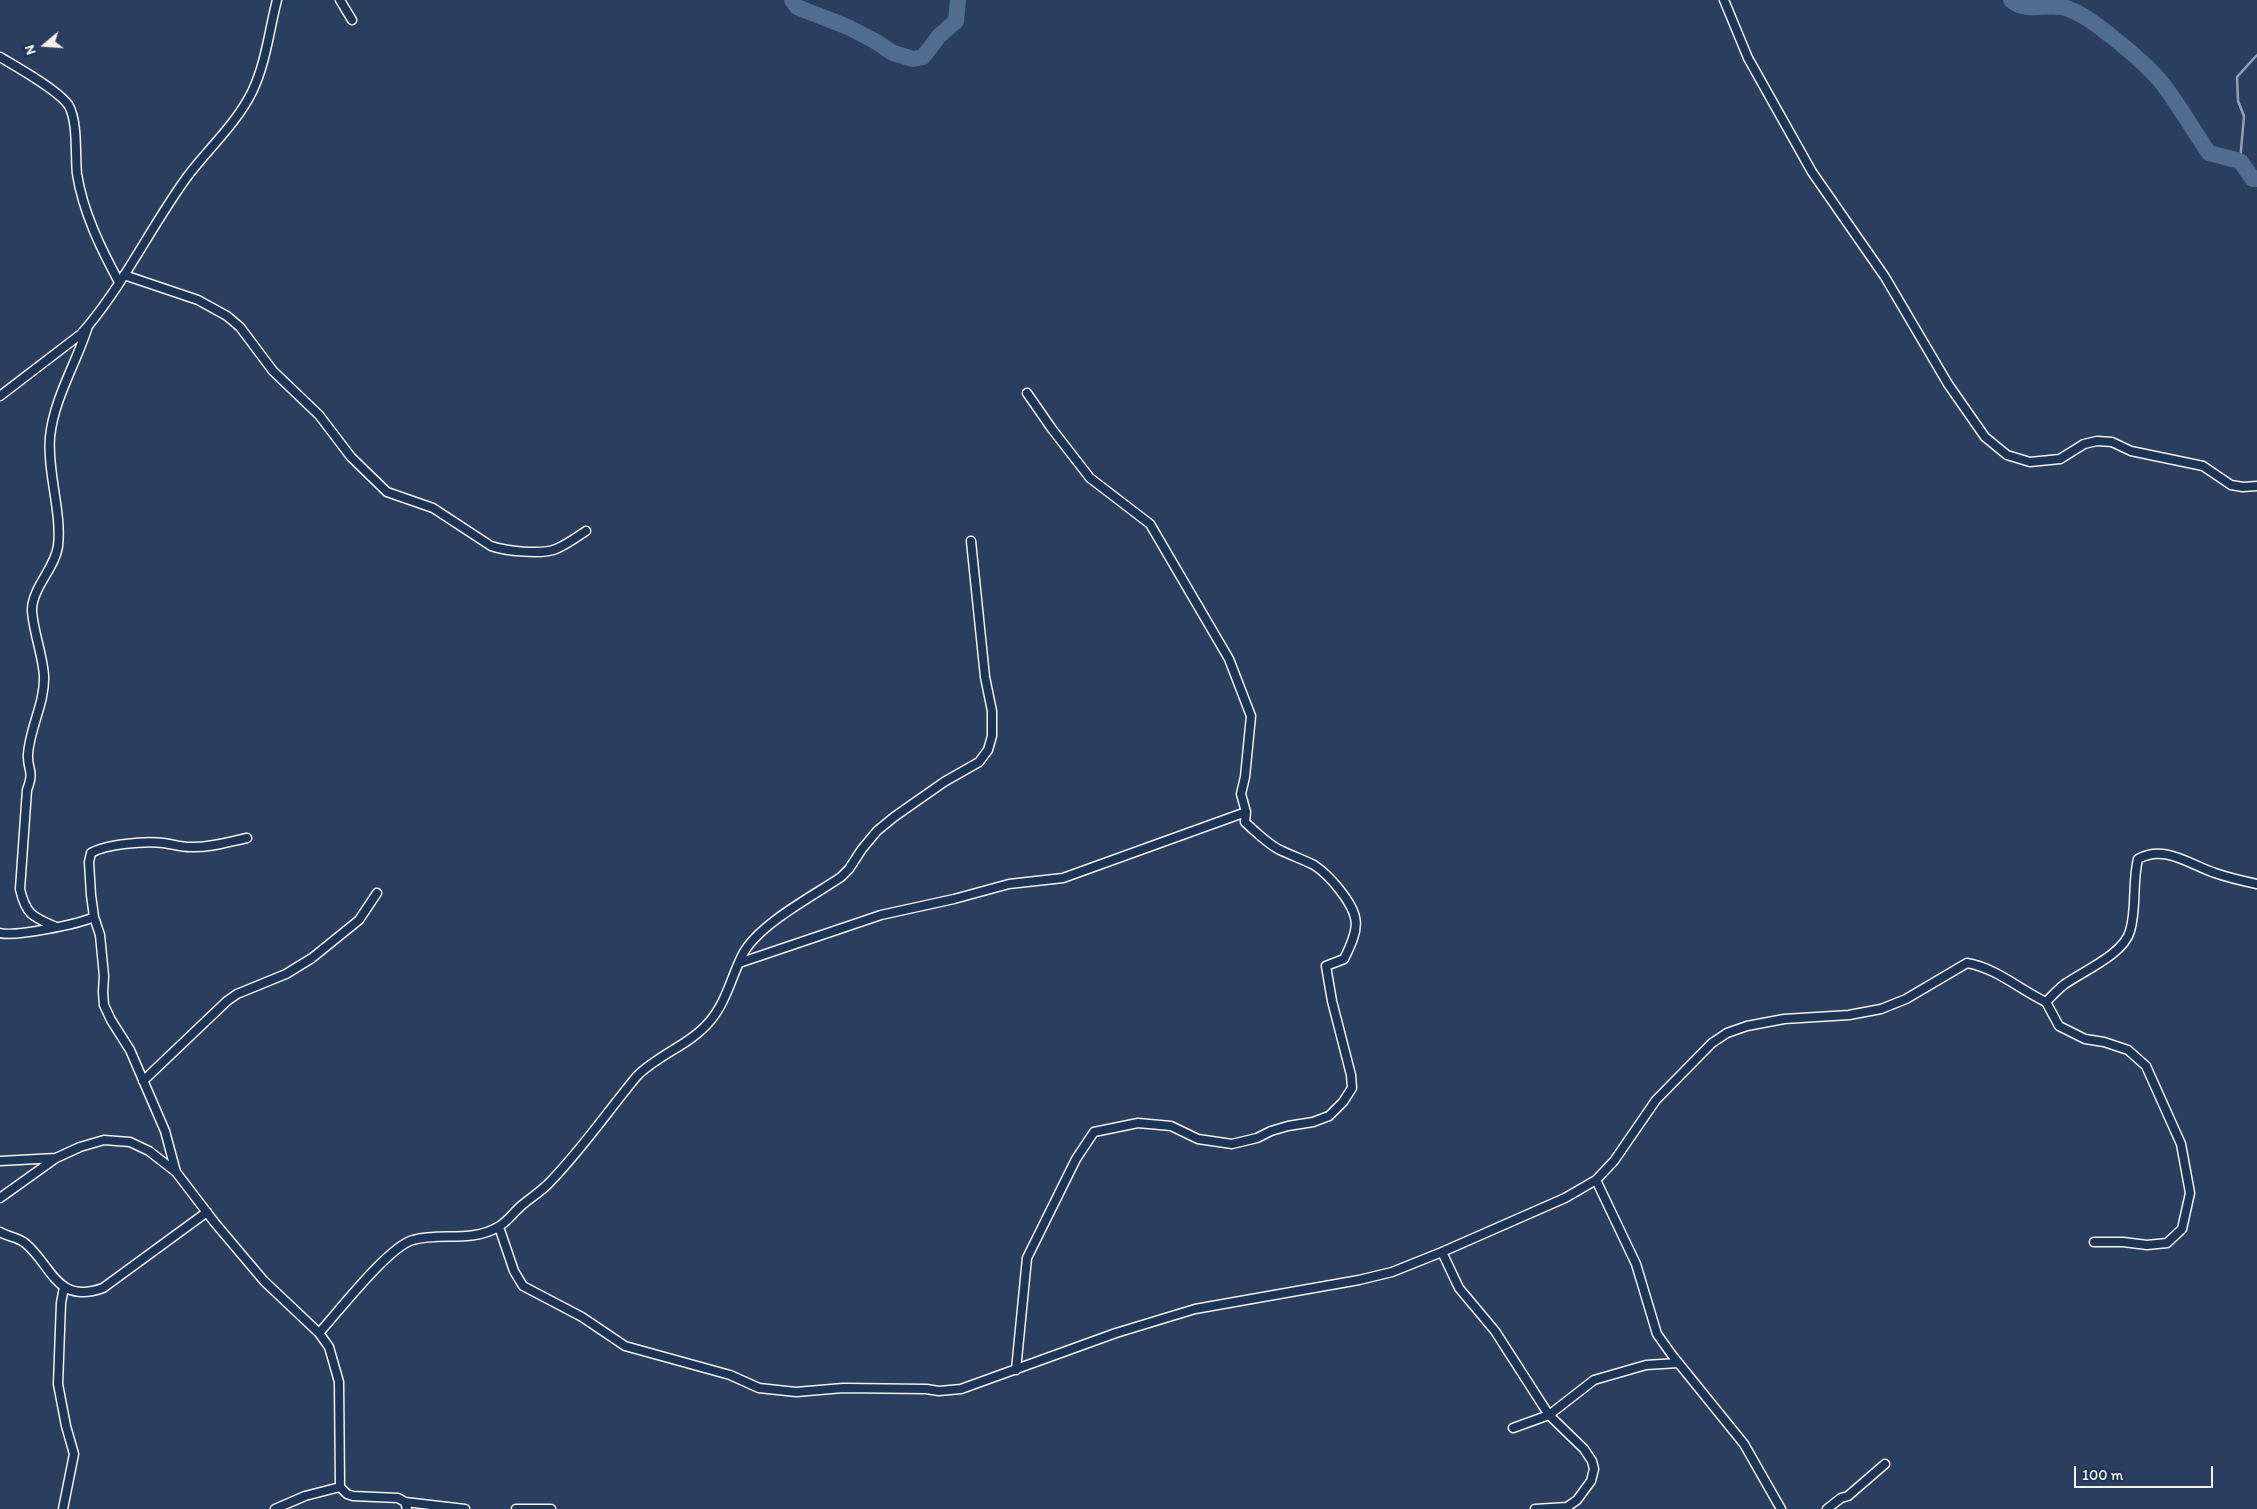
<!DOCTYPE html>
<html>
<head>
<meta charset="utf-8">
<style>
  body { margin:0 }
  #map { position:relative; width:2257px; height:1509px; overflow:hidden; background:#2a3e60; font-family:Itim,sans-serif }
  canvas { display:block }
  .north { position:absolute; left:20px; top:20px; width:50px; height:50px; -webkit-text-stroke:4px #1d3557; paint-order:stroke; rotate:252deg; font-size:14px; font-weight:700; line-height:20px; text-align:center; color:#f4f1e8 }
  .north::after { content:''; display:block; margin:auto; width:18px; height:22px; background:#f4f1e8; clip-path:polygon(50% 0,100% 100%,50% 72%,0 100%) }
  .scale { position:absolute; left:2074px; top:1466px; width:139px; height:22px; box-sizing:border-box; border:2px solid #f4f1e8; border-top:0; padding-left:6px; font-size:15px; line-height:18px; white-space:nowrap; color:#f4f1e8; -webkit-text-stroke:4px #1d3557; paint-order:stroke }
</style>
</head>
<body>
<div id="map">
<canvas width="2257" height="1509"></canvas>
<div class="north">N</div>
<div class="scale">100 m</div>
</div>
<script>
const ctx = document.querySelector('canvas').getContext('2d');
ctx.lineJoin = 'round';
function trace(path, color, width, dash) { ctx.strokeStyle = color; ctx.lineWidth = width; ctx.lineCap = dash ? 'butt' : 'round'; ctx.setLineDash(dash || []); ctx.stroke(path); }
const stream = new Path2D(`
  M2240,161L2244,116L2238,101L2237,77L2257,55`);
const river = new Path2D(`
  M792,0L797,7L848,27L875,41L893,53L913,59L923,57L939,36L956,21L958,0
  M2011,0C2027,15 2050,1 2069,9C2085,15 2098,26 2111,36C2129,50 2147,65 2162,83C2179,105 2193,130 2209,153L2240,161L2253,179H2257`);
const street = new Path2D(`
  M340,0L352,20
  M1724,0L1748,58L1812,172L1885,277L1948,384L1985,437L2007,455L2030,462L2060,459L2084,444L2097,441L2112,442L2131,451L2203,466L2231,485L2243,487L2257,486
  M0,57C17,67 60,91 69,106C78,123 75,155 77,174C83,212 101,249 119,282
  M124,275L198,300L227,316L240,327L273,371L319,415L351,457L387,492L433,508L491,546C505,551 542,555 556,549C566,545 577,537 586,531
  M0,396L81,334L88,326C126,280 152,225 187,177C209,148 236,124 252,92C266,63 269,31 277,0
  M56,927C33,917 26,915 20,889L27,790C35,769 27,771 28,754C30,727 45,703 44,676C43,656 32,627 32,609C33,587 55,568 58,546C62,512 47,472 50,437C54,398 77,362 88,326
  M0,933C15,937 79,924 94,917
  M739,963L881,915L954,899L1009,884L1063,878L1246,812L1241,794L1245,777L1251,716L1229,659L1150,524L1090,478L1052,429L1027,393
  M2046,1002L2059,1026L2085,1039L2104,1042L2128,1050L2146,1066L2181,1144L2190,1193L2182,1229L2167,1243L2147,1245L2123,1242H2094
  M143,1081L227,1001L237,994L286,974L312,958L359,920L377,893
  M0,1161L56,1158L80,1147L104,1140L130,1142L149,1151L176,1172L215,1223L264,1281L319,1333L329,1347L339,1382L340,1487L347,1494L353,1496L398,1498L405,1502L407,1509
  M176,1172L165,1131L130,1050L111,1020L104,1005L103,992L104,976L100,935L94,917L91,895L89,862L91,853C106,844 145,841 163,843C172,844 181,847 190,847C209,848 228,842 247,838
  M1596,1180L1636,1264L1657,1334L1672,1355L1744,1444L1781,1509
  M0,1198L56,1158
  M499,1227L514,1271L523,1286L582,1317L625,1346L730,1375L759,1388L796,1392L843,1388L926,1389L939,1391L961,1389L1116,1333L1195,1309L1359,1280L1392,1272L1442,1252L1565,1198L1596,1180L1614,1161L1656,1100L1712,1043L1727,1033L1747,1026L1784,1019L1849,1015L1881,1009L1906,999L1967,963C1996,968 2019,989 2046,1002C2052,996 2058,989 2065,984C2083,971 2124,954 2130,931C2137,908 2132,883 2138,859C2165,844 2190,865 2215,873C2229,878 2243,881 2257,884
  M0,1232C8,1237 18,1237 25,1243C52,1265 56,1305 103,1288L207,1212
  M1442,1252L1459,1288L1495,1331L1549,1415L1584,1449L1592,1461L1594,1469L1591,1481L1577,1500L1567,1507L1535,1509
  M319,1333C338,1312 389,1246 413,1240C441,1232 471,1243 498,1227C507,1222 513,1213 521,1206C530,1198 542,1191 550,1182C582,1149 608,1111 637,1076C659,1054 690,1045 710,1021C727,1001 732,974 744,952C761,923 813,896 841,877L849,869L862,849L877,831L894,817L944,782L979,762L988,750L992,736V711L985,677L971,541
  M1016,1370L1027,1258L1076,1159L1094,1132L1138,1123L1171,1126L1198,1139L1232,1144L1257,1138L1271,1131L1288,1126L1313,1122L1329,1116L1343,1102L1352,1088L1351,1075L1332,1001L1326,966L1344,959C1360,927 1361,917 1339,889C1332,880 1323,871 1314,865C1302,859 1290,855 1278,849C1269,844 1253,830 1245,822L1246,812
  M1513,1428L1549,1415L1594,1380L1646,1365L1678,1363
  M405,1502L465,1509
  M63,1509L74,1454L66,1426L58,1384L61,1303L64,1287
  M275,1509L305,1496L340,1487
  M516,1509H551
  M1827,1509L1841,1498L1848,1496L1885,1464`);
trace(stream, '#92a1b3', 2.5);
trace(river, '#506c8f', 16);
trace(street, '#f4f1e8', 11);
trace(street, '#1d3557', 8);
</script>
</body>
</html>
